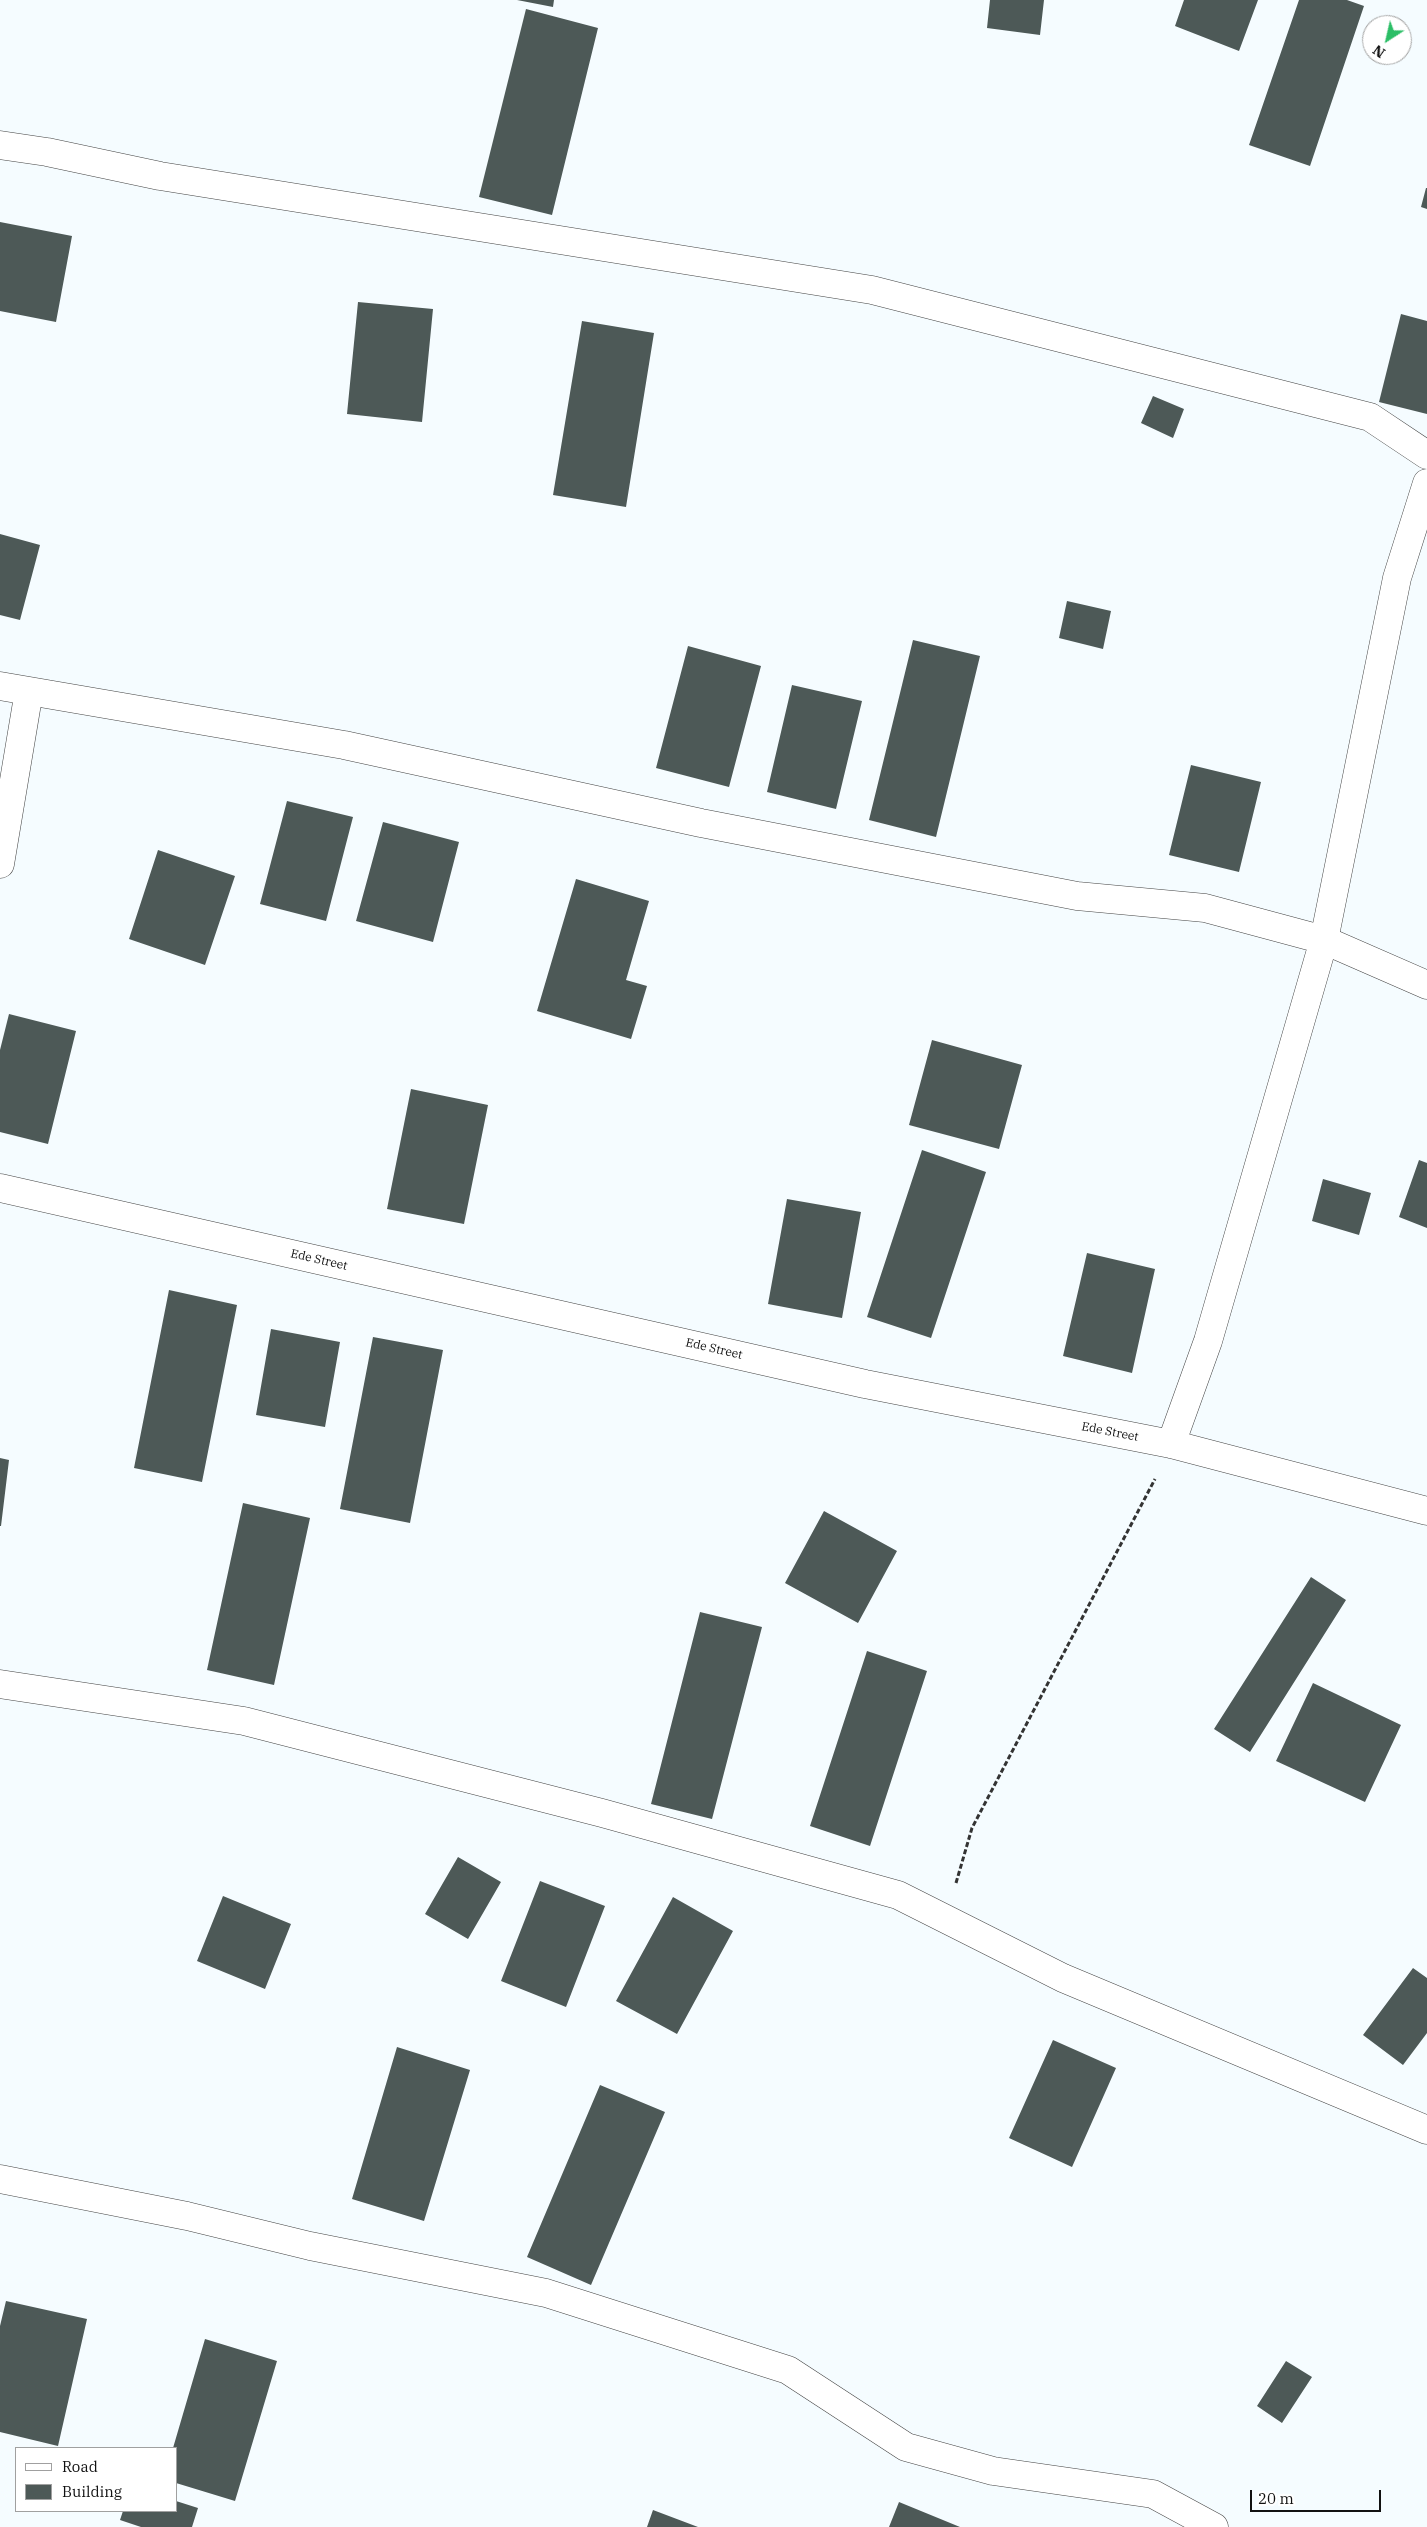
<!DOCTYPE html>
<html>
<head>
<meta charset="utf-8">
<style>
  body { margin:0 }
  #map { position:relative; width:1427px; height:2527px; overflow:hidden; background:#f5fcff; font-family:"IBM Plex Serif",serif }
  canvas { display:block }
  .legend { position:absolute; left:15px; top:2447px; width:162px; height:65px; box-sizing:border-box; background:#fff; border:1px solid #a0a0a0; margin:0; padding:6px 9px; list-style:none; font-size:15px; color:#111 }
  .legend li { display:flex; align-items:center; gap:10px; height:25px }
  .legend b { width:25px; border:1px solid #a0a0a0 }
  .north { position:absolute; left:1362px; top:15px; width:50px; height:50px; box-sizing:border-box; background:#fff; border:1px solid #a0a0a0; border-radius:50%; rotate:215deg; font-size:14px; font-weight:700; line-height:20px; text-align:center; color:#111 }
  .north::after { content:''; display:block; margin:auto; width:18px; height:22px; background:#2bbe66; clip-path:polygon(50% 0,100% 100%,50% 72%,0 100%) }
  .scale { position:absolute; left:1250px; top:2490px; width:131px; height:22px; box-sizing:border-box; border:2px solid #111; border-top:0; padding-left:6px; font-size:15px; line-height:18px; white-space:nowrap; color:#111; -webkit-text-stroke:4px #fff; paint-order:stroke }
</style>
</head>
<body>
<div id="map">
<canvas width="1427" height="2527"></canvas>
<ul class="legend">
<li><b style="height:6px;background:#fff"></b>Road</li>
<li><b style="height:14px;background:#4d5957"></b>Building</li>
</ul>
<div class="north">N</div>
<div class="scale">20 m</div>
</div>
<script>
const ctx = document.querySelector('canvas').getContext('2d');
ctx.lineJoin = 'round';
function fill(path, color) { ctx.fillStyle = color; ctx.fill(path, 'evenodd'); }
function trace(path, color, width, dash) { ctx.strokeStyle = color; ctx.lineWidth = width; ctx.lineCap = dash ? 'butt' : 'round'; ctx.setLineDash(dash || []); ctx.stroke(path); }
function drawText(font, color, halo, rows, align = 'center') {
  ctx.font = font + ' "IBM Plex Serif",serif'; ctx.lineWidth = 5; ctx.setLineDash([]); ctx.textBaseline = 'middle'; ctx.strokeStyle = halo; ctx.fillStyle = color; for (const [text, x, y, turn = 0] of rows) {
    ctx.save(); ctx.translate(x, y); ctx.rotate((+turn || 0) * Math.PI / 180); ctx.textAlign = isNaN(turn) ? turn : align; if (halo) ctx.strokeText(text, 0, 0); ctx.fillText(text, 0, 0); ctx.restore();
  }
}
const building = new Path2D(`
  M517,0H554L553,7Z
  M990,0H1044L1040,35L987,28Z
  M1184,0H1258L1239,51L1175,26Z
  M1299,0H1347L1364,6L1310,166L1249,145Z
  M526,9L598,28L552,215L479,197Z
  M1426,188H1427V209L1421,207Z
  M0,222L72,236L56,322L0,311Z
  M358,302L433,309L422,422L347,414Z
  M1401,314L1427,321V414L1379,402Z
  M582,321L654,333L626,507L553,495Z
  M1153,396L1184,409L1173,438L1141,423Z
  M0,534L40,545L20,620L0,615Z
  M1067,601L1111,611L1103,649L1059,638Z
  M913,640L980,656L936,837L869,820Z
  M688,646L761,666L729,787L656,768Z
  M792,685L862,701L836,809L767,792Z
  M1191,765L1261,782L1239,872L1169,855Z
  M287,801L353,817L326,921L260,904Z
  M383,822L459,842L433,942L356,921Z
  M158,850L235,876L205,965L129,939Z
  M576,879L649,901L626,980L647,986L631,1039L537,1011Z
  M9,1014L76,1031L48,1144L0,1132V1050Z
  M932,1040L1022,1065L999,1149L909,1125Z
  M411,1089L488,1105L464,1224L387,1209Z
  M922,1150L986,1172L931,1338L867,1317Z
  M1419,1160L1427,1163V1228L1399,1217Z
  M1323,1179L1371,1193L1359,1235L1312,1221Z
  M787,1199L861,1212L842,1318L768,1304Z
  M1087,1253L1155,1269L1132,1373L1063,1356Z
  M169,1290L237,1305L202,1482L134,1468Z
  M271,1329L340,1342L325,1427L256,1415Z
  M373,1337L443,1350L410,1523L340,1509Z
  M0,1458L9,1460L1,1526H0Z
  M243,1503L310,1518L274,1685L207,1670Z
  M824,1511L897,1551L858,1623L785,1583Z
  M1311,1577L1346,1600L1250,1752L1214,1729Z
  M700,1612L762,1627L712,1819L651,1804Z
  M867,1651L927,1671L870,1846L810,1826Z
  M1313,1683L1401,1725L1365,1802L1276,1761Z
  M458,1857L501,1882L468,1939L425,1914Z
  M540,1881L605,1906L566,2007L501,1981Z
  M223,1896L291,1924L265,1989L197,1961Z
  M673,1897L733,1931L677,2034L616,2001Z
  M1413,1968L1427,1978V2033L1403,2065L1363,2035Z
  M1053,2040L1116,2068L1072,2167L1009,2138Z
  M397,2047L470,2070L424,2221L352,2199Z
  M600,2085L665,2112L591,2285L527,2257Z
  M6,2301L87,2319L58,2446L0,2432V2326Z
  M205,2339L277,2361L235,2501L176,2483V2448H173Z
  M1286,2361L1312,2377L1282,2423L1257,2406Z
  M176,2501L198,2508L192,2527H141L120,2520L123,2511H176Z
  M899,2502L960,2527H889Z
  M653,2510L698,2527H647Z`);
const path = new Path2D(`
  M956,1883L972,1828L1155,1479`);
const street = new Path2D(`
  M0,145L47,152L160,176L872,290L1370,417L1427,455
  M0,686L344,745L701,823L1077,896L1205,908L1324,940L1427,985
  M0,864L29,691
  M0,1188L865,1384L1171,1444L1427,1511
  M1171,1444L1208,1341L1324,940L1397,578L1427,483
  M0,1684L244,1721L602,1813L898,1895L1063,1978L1427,2130
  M0,2179L187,2216L310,2246L546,2293L788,2370L906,2447L993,2471L1153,2494L1214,2527`);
const streetNames = [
  ["Ede Street",319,1260,13],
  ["Ede Street",714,1349,13],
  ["Ede Street",1110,1432,11]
];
fill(building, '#4d5957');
trace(street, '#444', 29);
trace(path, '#333', 3, [5, 2.5]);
trace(street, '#fff', 28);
drawText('12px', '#111', '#fff', streetNames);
</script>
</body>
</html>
